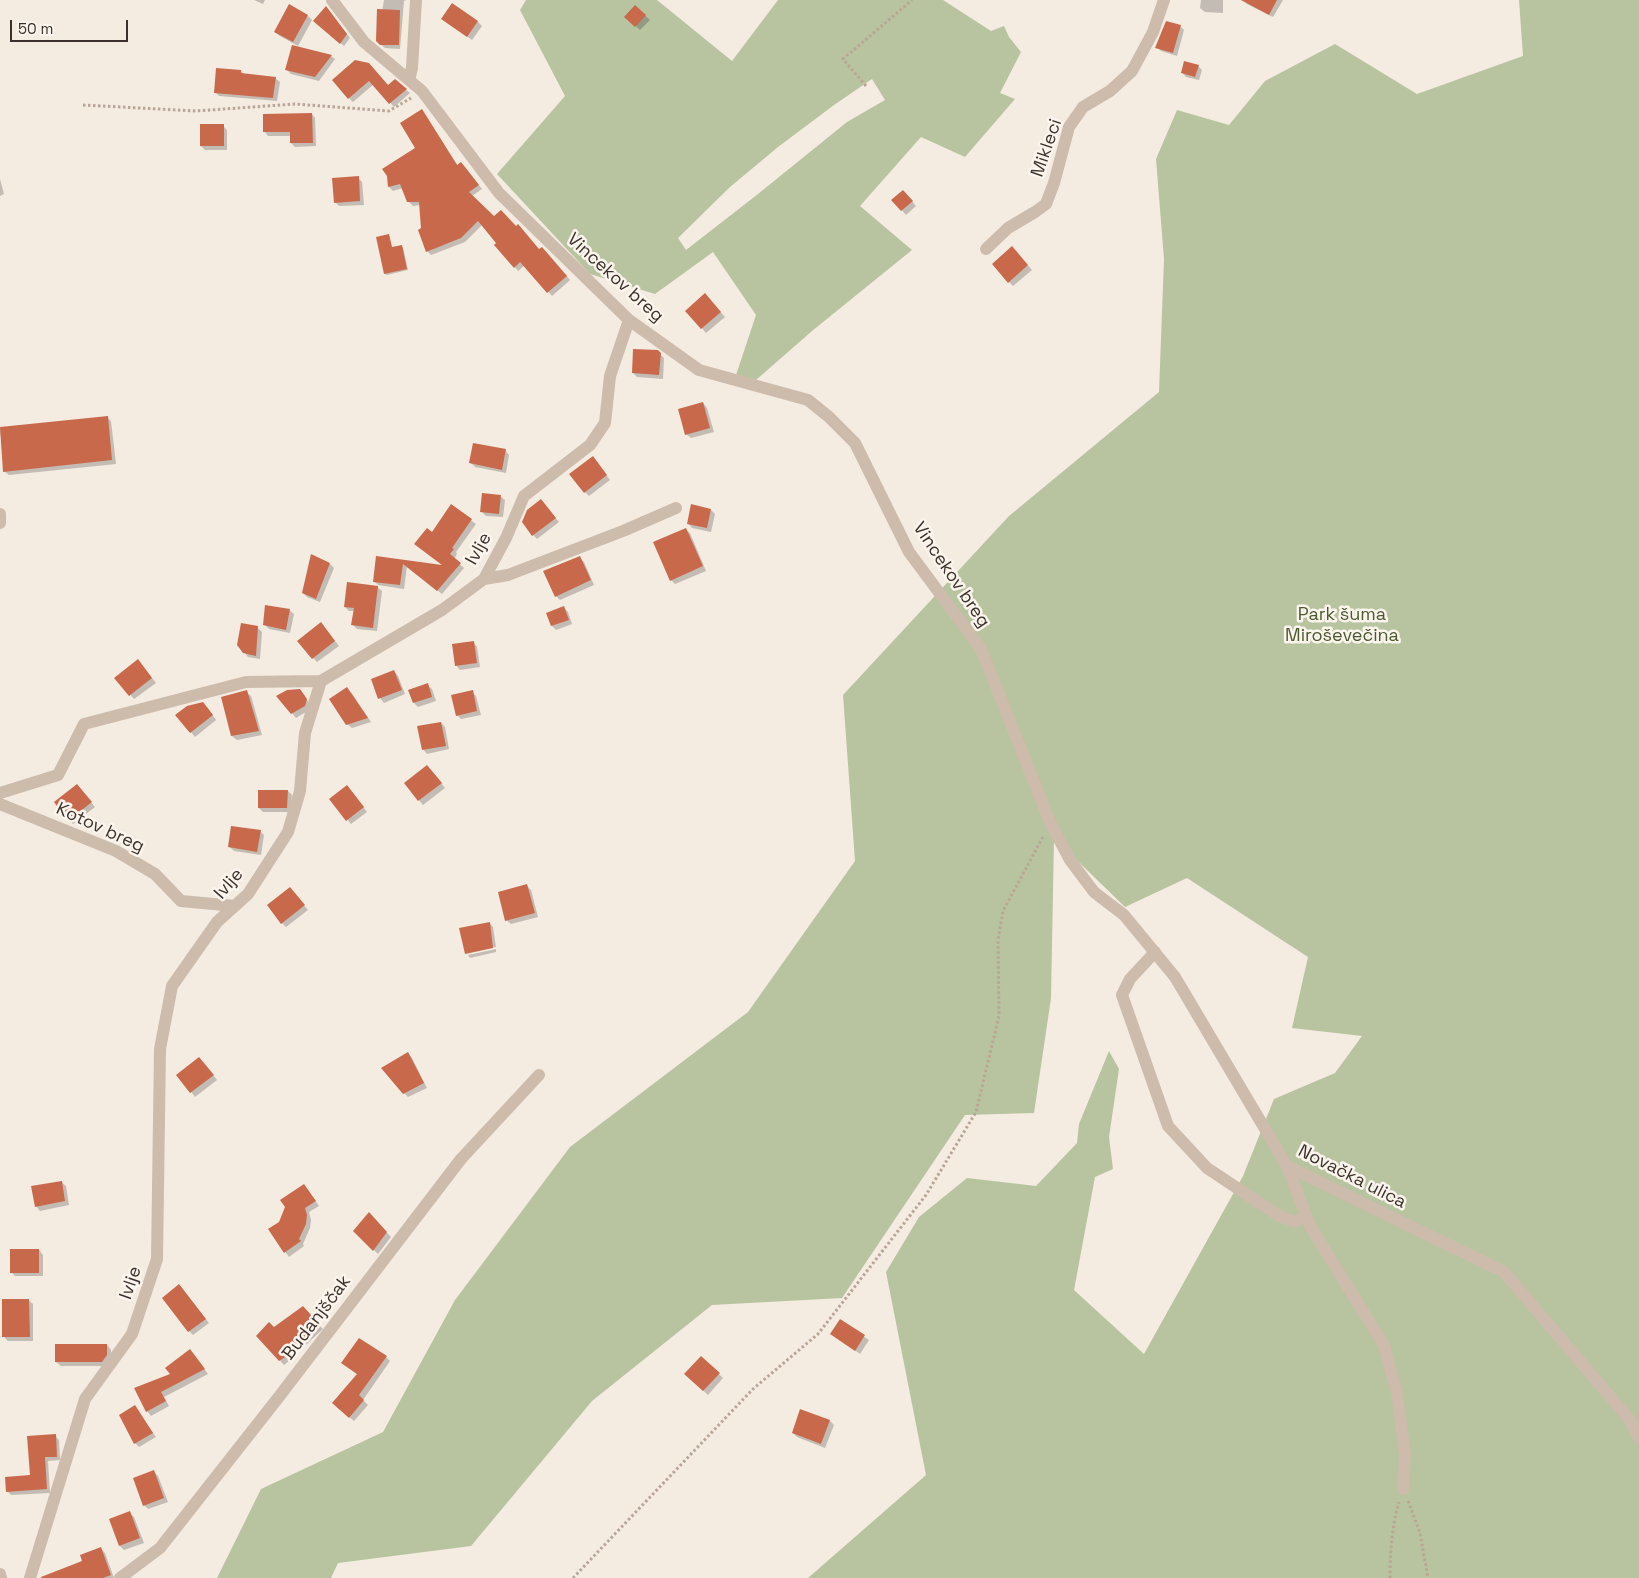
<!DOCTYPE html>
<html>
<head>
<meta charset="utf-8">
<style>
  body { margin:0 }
  #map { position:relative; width:1639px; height:1578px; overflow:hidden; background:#f4ebe1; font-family:"Space Grotesk",sans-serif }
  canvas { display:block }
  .scale { position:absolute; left:10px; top:20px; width:118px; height:22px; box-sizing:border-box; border:2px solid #3b302b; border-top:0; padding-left:6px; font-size:15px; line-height:18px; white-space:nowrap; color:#3b302b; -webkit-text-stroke:4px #fbf5ee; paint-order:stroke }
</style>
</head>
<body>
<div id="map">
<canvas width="1639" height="1578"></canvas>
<div class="scale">50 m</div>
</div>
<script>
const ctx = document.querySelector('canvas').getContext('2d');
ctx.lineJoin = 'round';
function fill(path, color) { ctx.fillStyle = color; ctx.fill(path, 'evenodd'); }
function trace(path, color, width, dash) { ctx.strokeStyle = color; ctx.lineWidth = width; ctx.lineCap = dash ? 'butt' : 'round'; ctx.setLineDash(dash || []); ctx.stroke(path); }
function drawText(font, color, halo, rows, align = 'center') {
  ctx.font = font + ' "Space Grotesk",sans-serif'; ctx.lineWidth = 5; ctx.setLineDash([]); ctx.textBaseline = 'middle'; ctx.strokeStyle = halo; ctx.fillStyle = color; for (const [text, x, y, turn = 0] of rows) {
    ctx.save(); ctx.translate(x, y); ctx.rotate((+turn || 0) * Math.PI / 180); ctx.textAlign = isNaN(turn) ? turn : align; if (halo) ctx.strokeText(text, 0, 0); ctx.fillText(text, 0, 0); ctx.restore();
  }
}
const green = new Path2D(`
  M526,0H657L732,61L778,0H943L991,31L1004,26L1009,37L1021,52L1000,93L1015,99L965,157L921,137L860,206L912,250L812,331L756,380L736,375L756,315L713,252L655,294L590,274L497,174L565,96L520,10ZM872,79L885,100L847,122L758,194L686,250L678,238L730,187L778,147L834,105Z
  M1519,0H1639V1578H808L926,1475L886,1272L919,1217L967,1178L1036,1186L1077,1143L1079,1124L1109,1051L1119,1069L1109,1137L1113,1169L1095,1177L1074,1290L1144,1354L1243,1176L1274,1099L1335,1073L1362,1036L1292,1028L1308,957L1187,878L1125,907L1054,838L1051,998L1034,1113L965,1115L842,1298L712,1305L592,1401L471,1546L338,1563L331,1578H217L261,1489L383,1432L455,1300L570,1147L748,1012L855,861L843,695L1009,516L1159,392L1164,259L1156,159L1177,110L1229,125L1265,81L1335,44L1417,94L1523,56Z`);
const shadow = new Path2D(`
  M254,0H265L263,4Z
  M384,0H406L404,1L400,49L385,48L377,41Z
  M1201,0H1223V13L1205,12L1200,8Z
  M1243,0H1283L1273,17L1247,4Z
  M635,6L650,20L640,30L626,17Z
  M329,11L350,38L344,46L318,24Z
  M308,16L312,20L298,46L280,36L275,32Z
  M443,19L478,22L482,26L472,40Z
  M1180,26L1184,30L1177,56L1161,51L1157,47Z
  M331,56L335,59L319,81L291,74L287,70Z
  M355,61L392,91L406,90L410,93L394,107L374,84L353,102L349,98Z
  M1198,66L1202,70L1199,80L1186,77L1182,72Z
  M241,71L244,74L275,78L280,82L277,101L219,96L215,92Z
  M422,110L458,166L465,167L482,189L472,196L494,217L540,250L546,252L570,280L552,296L525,265L518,271L515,267L482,225L465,242L431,255L427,251L422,229L420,205L413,206L409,202L403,188L393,191L389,187L388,176L417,148Z
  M312,114L315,118L316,146L295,147L291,143V136H268L265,132Z
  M223,126L227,130V150H205L201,146Z
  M358,178L362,182L364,205L339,206L335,202Z
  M0,179L4,194L0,196Z
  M907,195L916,206L906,215L893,200Z
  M388,235L392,248L401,246L403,248L408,270L387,275L385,274Z
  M1016,252L1032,270L1013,286L1009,282Z
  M709,299L725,317L706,333L687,311Z
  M660,354L664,358L663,379L637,377L633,373Z
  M703,403L707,408L714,432L691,438L686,434Z
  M107,417L111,421L116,464L9,475L4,471L0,429Z
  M505,450L509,455L506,473L475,467L471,463Z
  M597,462L610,480L589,496L585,492Z
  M500,496L505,500L503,517L486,516L481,511Z
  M545,505L559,522L537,539L533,535Z
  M451,506L476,524L456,552L457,554L454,559L464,568L442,594L407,566L404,589L378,585L374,581L377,557L445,567L432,534Z
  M711,510L715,514L711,532L692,528L688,523Z
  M685,529L690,533L706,571L675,584L671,580Z
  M312,556L330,564L334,568L320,602L307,597L303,593Z
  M580,558L584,562L594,585L560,600L556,596Z
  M377,587L382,591L377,631L357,629L353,625L354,611H349L345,607Z
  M563,607L568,612L572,624L556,630L552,626L547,613Z
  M289,610L294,614L290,633L269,629L265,625Z
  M258,628L262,632L260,659L248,657L244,652Z
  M325,628L339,646L317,662L313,658Z
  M473,642L477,647L480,667L460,670L456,665Z
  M142,665L156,683L134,699L116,678Z
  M394,671L398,676L405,694L384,703L380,698Z
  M427,685L432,689L436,701L418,707L414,703Z
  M246,692L251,696L262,735L237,740L232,736Z
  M351,692L371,722L352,728L347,724Z
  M472,692L476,696L481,715L461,719L457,715Z
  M304,695L310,705L309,710L296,718L292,713Z
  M207,707L216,720L195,737L177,715Z
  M441,723L445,727L449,749L427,754L423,749Z
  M431,770L445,788L423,805L405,783Z
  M81,790L95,807L73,824L69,820Z
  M288,791L292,795L290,812H263L259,808Z
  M351,791L367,812L351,824L331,799Z
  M260,831L264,835L261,855L234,851L230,847Z
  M527,886L531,890L538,917L511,924L506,920Z
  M294,893L308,910L286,927L282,923Z
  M489,923L493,927L496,947L467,952V955L466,953Z
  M496,949V952L470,958L468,955Z
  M408,1053L412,1058L427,1088L408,1097L404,1093Z
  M203,1062L217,1080L195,1097L178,1075Z
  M61,1182L66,1186L69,1205L40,1211L36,1206Z
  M304,1185L319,1206L309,1212L311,1220L310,1228L303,1244L304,1246L289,1257L270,1230L280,1223Z
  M369,1214L391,1237L378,1254L355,1231Z
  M39,1250L43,1255V1276H15L11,1272Z
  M183,1290L209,1323L193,1335L189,1331Z
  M28,1300L33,1304V1341H8L4,1337Z
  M302,1308L323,1329L296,1354L297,1355L284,1365L258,1336L274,1328Z
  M840,1321L869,1340L860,1354L832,1334Z
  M107,1345L111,1350V1359L106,1366H61L56,1362Z
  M194,1355L208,1374L164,1397L169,1406L151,1416L147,1411L136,1388L172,1375Z
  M386,1357L390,1361L363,1400L368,1405L354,1421L337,1407L358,1375L343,1363Z
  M701,1358L723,1378L708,1395L686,1374Z
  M135,1407L156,1437L139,1447L135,1443Z
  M801,1411L830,1421L834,1425L825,1448L797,1437L793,1433Z
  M55,1436L59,1440L60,1460L48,1461L50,1493L11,1495L7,1491L31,1477Z
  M154,1472L158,1476L168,1502L148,1509L144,1505Z
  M130,1513L134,1517L144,1543L124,1550L120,1546L110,1520Z
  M101,1549L105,1553L114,1578H55L84,1562Z`);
const building = new Path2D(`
  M1241,0H1277L1269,15Z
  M452,3L478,21L467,37L441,19Z
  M289,4L308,15L293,42L274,32Z
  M635,5L646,15L635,27L624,17Z
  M326,6L347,34L340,44L313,21Z
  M377,9L400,10L399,45H380L376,41Z
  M1166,21L1181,25L1173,53L1155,48Z
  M292,45L332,55L315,77L285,70Z
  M355,60L369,63L388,85L395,79L407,89L389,104L369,81L348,99L332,80Z
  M1184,61L1199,65L1195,77L1181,73Z
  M216,68L241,70V73L276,77L273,98L214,93Z
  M422,109L457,165L461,162L479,185L469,192L494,216L501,210L516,226L518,224L539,249L542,247L567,276L547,293L520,262L514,268L494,245L496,243L478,221L461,238L426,252L418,230L421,228L419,202H407L400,184L388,187L387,176L382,169L415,148L400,123Z
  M312,113L313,143H290V132H263V114Z
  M200,124H224V146H200Z
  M359,176L360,201L334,203L332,178Z
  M903,190L913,201L901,211L891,200Z
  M389,234L392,247L402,245L407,269L384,274L376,237Z
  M1012,246L1028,265L1008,283L992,264Z
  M705,293L721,312L701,329L685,311Z
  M633,349L658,350L661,353L659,375L632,373Z
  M703,402L710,428L685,435L678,409Z
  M108,416L112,460L3,472L0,427Z
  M473,443L506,449L502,470L469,463Z
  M593,456L607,475L584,493L569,474Z
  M482,493L501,495L499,514L480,512Z
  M541,499L556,518L532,536L522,522L527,510Z
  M451,504L472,519L452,548L454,549L450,554L461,563L437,591L403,564L400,585L373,582L376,556L442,565L414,544L427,528L432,532Z
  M691,504L711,509L707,528L687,524Z
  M686,528L703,566L670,581L653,542Z
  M311,554L330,563L316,599L302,593Z
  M580,556L591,580L555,597L543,571Z
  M347,582L378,586L373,628L351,625L354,608L344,607Z
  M265,605L290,609L286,630L263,625Z
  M564,606L569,620L551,626L546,613Z
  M321,622L335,641L312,659L297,641Z
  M241,623L258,626L256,656L243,653L237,645Z
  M474,641L477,663L455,666L452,644Z
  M138,659L152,678L129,696L114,678Z
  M394,670L402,690L378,699L371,679Z
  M428,683L432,697L413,703L408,690Z
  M347,687L368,718L346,725L329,699Z
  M300,689L307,699L305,706L291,714L276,696L287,690Z
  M247,690L259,731L231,736L221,697Z
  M473,690L477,711L456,716L451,695Z
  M203,702L213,715L190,733L175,715L187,706Z
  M441,722L446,746L422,750L417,726Z
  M427,765L442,783L418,801L404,783Z
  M77,784L92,802L68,821L54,802Z
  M347,785L364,807L346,821L329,799Z
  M258,790H288L287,808H258Z
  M231,826L261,830L257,852L228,847Z
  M527,884L535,913L505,921L498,892Z
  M290,887L305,905L281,924L267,905Z
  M490,922L493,948L465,954L459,928Z
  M408,1052L424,1083L403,1094L381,1068Z
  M199,1057L214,1075L190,1093L176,1075Z
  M62,1181L65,1201L35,1207L31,1186Z
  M304,1184L316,1201L305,1208L307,1215L306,1224L299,1239L301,1241L284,1253L268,1229L279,1222L285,1207L280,1200Z
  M369,1212L387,1232L373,1251L353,1231Z
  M10,1249H39V1273H10Z
  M179,1284L206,1319L188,1332L162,1298Z
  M2,1299H29L30,1337H2Z
  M303,1306L320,1325L293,1349L294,1351L279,1361L256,1336L269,1322L274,1327Z
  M840,1319L865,1335L855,1351L830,1334Z
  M359,1338L387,1356L359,1395L364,1400L349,1418L332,1403L357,1374L341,1363Z
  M55,1344H107V1355L102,1362H55Z
  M190,1349L205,1369L161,1392L166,1401L146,1412L134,1388L170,1374L165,1368Z
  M701,1356L720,1373L703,1391L684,1374Z
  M135,1405L153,1433L134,1444L119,1415Z
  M800,1409L830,1420L821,1444L792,1433Z
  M56,1434L57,1457H45L47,1489L6,1492L5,1477L30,1475L27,1436Z
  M154,1470L164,1498L143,1506L133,1478Z
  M130,1511L140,1538L119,1546L109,1519Z
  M101,1547L111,1575L103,1578H41V1577L82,1561L80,1555Z`);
const path = new Path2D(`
  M866,86L843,59L912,0
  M83,105L196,111L295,104L389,111L411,98
  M1408,1501L1420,1533L1428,1578
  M573,1578L753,1389L818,1334L926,1195L976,1112L999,1016L998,940L1003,911L1043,837
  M1390,1578C1390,1552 1392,1527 1399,1502`);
const minor = new Path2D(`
  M332,0L364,42L422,91L499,193L629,320L699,370L808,400L829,417L855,443L909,552L981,649L1050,822L1070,860L1094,892L1124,915L1175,977L1287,1166L1310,1226L1384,1345L1397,1393L1405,1455L1403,1489
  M409,80L412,68L416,0
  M986,249L1008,228L1035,212L1046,204L1054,183L1069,127L1083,107L1110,91L1132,71L1153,32L1164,0
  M0,514V523
  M484,579L508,575L623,531L676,508
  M0,793L58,775L84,724L246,682L321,681
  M0,804L116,851L155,874L181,901L235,906
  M1155,952L1130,979L1122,995L1168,1126L1207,1168L1279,1216L1295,1222L1306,1215
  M1287,1166L1504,1272L1630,1420L1639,1438
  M0,1574L1,1578
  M30,1578L85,1399L132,1334L157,1259L160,1049L172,986L217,922L248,894L288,832L300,791L305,733L321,681L442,610L484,579L506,538L524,496L590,445L605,423L610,376L629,320
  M120,1578L160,1548L278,1398L461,1159L539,1075`);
const streetNames = [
  ["Mikleci",1047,148,-71],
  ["Vincekov breg",615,278,42],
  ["Ivlje",479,549,-61],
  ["Vincekov breg",951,575,56],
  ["Kotov breg",100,828,25],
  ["Ivlje",229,884,-49],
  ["Novačka ulica",1352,1177,27],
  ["Ivlje",131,1283,-71],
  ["Budanjščak",317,1318,-53]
];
const parkNames = [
  ["Park šuma",1342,615],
  ["Miroševečina",1342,636]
];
fill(green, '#b8c4a0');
fill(shadow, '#0003');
fill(building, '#c8694b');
trace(path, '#b9a596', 3, [2.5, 2.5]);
trace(minor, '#cdbbac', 12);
drawText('18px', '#3b302b', '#fbf5ee', streetNames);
drawText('18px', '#4a5a2e', '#fbf5ee', parkNames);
</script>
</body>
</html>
